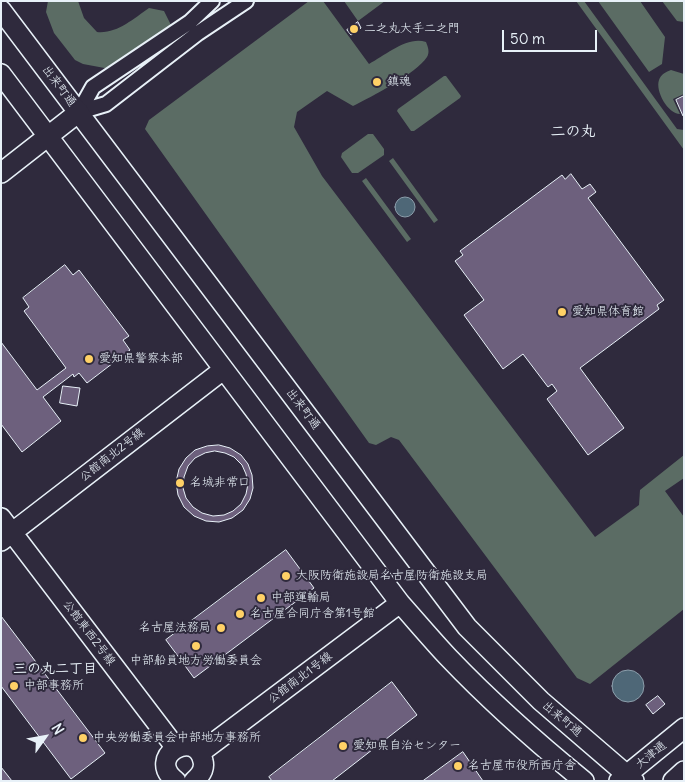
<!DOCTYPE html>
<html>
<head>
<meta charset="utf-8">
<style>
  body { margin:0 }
  #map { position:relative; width:685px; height:782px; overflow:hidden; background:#2f2a3d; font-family:Delius,sans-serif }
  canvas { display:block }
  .frame { position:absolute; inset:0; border:2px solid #e8f1f8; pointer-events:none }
  .north { position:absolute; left:20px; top:712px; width:50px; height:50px; -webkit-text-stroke:4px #2f2a3d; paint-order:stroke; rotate:58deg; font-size:14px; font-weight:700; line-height:20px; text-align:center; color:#e8f1f8 }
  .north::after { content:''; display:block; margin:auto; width:18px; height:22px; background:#e8f1f8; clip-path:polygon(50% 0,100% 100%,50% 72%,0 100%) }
  .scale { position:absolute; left:502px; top:30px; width:95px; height:22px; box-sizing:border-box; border:2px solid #e8f1f8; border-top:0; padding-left:6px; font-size:15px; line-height:18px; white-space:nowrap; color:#e8f1f8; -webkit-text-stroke:4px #2f2a3d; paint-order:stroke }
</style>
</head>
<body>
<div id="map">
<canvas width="685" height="782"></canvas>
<div class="frame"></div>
<div class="north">N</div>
<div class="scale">50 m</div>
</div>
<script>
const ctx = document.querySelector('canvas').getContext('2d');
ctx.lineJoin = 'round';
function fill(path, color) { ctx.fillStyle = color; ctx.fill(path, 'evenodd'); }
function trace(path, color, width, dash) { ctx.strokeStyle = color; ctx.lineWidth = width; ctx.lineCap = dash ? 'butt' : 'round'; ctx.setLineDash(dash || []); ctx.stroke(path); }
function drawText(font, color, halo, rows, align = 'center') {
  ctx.font = font + ' Delius,"Klee One",sans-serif'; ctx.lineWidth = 4; ctx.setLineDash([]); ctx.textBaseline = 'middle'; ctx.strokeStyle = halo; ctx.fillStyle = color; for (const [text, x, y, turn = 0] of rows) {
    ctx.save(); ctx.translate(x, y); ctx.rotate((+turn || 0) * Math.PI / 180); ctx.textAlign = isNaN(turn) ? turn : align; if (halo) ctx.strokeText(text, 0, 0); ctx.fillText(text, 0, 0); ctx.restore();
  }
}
const green = new Path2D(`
  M48,1H78L84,18L97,32C117,34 133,19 149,8L164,11L171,25L110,69L83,64L75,60L54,33L46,12Z
  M309,1H323L369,64C386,55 407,36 426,42C428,47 430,52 427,57C416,74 371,97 353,106L327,91L297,112L294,127L322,176L595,537L639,505L640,490L684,455V478L665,491L684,517V609L590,684L577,678L399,440L391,437L376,445L369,443L145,129L149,120Z
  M344,1H385L358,21Z
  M576,1H584L677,129L684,130V150Z
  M598,1H640L665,37L662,64L649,72Z
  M662,1H684V22L677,21Z
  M671,70L684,74V94L673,99L680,114C668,114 655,91 659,80C661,74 666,72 671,70Z
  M444,76H446L461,96L460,98L414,131H411L397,111L398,109Z
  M368,134H373L384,149V155L358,173H352L341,157L342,153Z
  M393,158L438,220L434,223L389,161Z
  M366,178L411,239L407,242L362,181Z`);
const water = new Path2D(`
  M395 207a10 10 0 1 1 20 0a10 10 0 1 1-20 0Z
  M612 686a16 16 0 1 1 32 0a16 16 0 1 1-32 0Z`);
const building = new Path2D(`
  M358,22L361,28L351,35L347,30Z
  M684,96V116H683L676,100Z
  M571,174L582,189L590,184L596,192L588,198L664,300L657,305L659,309L580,368L624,428L588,455L547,399L557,391L552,384L548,387L523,354L503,369L464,315L484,300L455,261L463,255L460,251L562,175L565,179Z
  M65,265L73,275L79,270L129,336L123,340L130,350L87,383L79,373L74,377L73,374L43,397L61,421L22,452L1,424V342L37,390L66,368L24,311L29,307L23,298Z
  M63,386L80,388L77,406L60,403Z
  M219,445L230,448L241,455L248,464L252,475L253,488L250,499L243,510L232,518L219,522L206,521L194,516L184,507L178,495L176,482L179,469L186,458L195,450L207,446ZM215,451L225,453L234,457L242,465L246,474L248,484L246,494L241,504L233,511L224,515L213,516L202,513L193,507L186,498L183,488L184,477L188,466L195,458L205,453Z
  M286,550L314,588L194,678L166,640Z
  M1,616L105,753L71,779L1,686Z
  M392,682L417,715L332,781H272L269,777Z
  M658,696L665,704L653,714L646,705Z
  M463,752L483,781H423Z
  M1,767L12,781H1Z`);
const street = new Path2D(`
  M79,112L106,104L198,33L246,1
  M79,112L93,87L190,22L212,1`);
const secondary = new Path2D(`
  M1,10L467,627L541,701L634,781
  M1,74L400,603C416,621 432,640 448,657C491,702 536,742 584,781
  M1,173L79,112
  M1,518L176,748
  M1,541L223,370
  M200,753L400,603
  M176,781C144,757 196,727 203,761C205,769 200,776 194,781
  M619,781L684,728
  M673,781L684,771`);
const markers = [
  [354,29,5,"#ffd166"],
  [377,82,5,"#ffd166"],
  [562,312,5,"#ffd166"],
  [89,359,5,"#ffd166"],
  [180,483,5,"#ffd166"],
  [286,576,5,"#ffd166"],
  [261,598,5,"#ffd166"],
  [240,614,5,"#ffd166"],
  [221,628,5,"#ffd166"],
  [196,646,5,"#ffd166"],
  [14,686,5,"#ffd166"],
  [83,738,5,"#ffd166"],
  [343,746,5,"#ffd166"],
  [458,766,5,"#ffd166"]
];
const poiNames = [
  ["二之丸大手二之門",364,29],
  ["鎮魂",387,82],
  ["愛知県体育館",572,312],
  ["愛知県警察本部",99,359],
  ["名城非常口",190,483],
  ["大阪防衛施設局名古屋防衛施設支局",296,576],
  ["中部運輸局",271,598],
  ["名古屋合同庁舎第1号館",250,614],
  ["名古屋法務局",211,628,"right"],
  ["中部船員地方労働委員会",196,661,"center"],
  ["中部事務所",24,686],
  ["中央労働委員会中部地方事務所",93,738],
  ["愛知県自治センター",353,746],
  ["名古屋市役所西庁舎",468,766]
];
const streetNames = [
  ["出来町通",59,86,53],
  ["出来町通",303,409,53],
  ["公館南北2号線",112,455,-38],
  ["公館東西2号線",89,633,53],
  ["公館南北1号線",300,678,-37],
  ["出来町通",562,719,40],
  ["大津通",651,755,-39]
];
const neighbourhoodNames = [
  ["三の丸二丁目",55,669]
];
const quarterNames = [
  ["二の丸",573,132]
];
fill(green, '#5b6c64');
fill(water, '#4e6777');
trace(water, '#8c9eab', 1);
fill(building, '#6d607d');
trace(building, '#e8f1f8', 1);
trace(street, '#e8f1f8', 18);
trace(secondary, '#e8f1f8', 22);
trace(street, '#2f2a3d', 14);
trace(secondary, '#2f2a3d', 19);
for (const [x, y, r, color] of markers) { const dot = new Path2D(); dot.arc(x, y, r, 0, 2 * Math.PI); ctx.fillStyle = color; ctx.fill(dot); trace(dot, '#2f2a3d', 2); }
drawText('12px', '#e8f1f8', '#2f2a3d', poiNames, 'left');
drawText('12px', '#e8f1f8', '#2f2a3d', streetNames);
drawText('bold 14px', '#e8f1f8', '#2f2a3d', neighbourhoodNames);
drawText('bold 15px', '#e8f1f8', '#2f2a3d', quarterNames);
</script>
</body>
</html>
